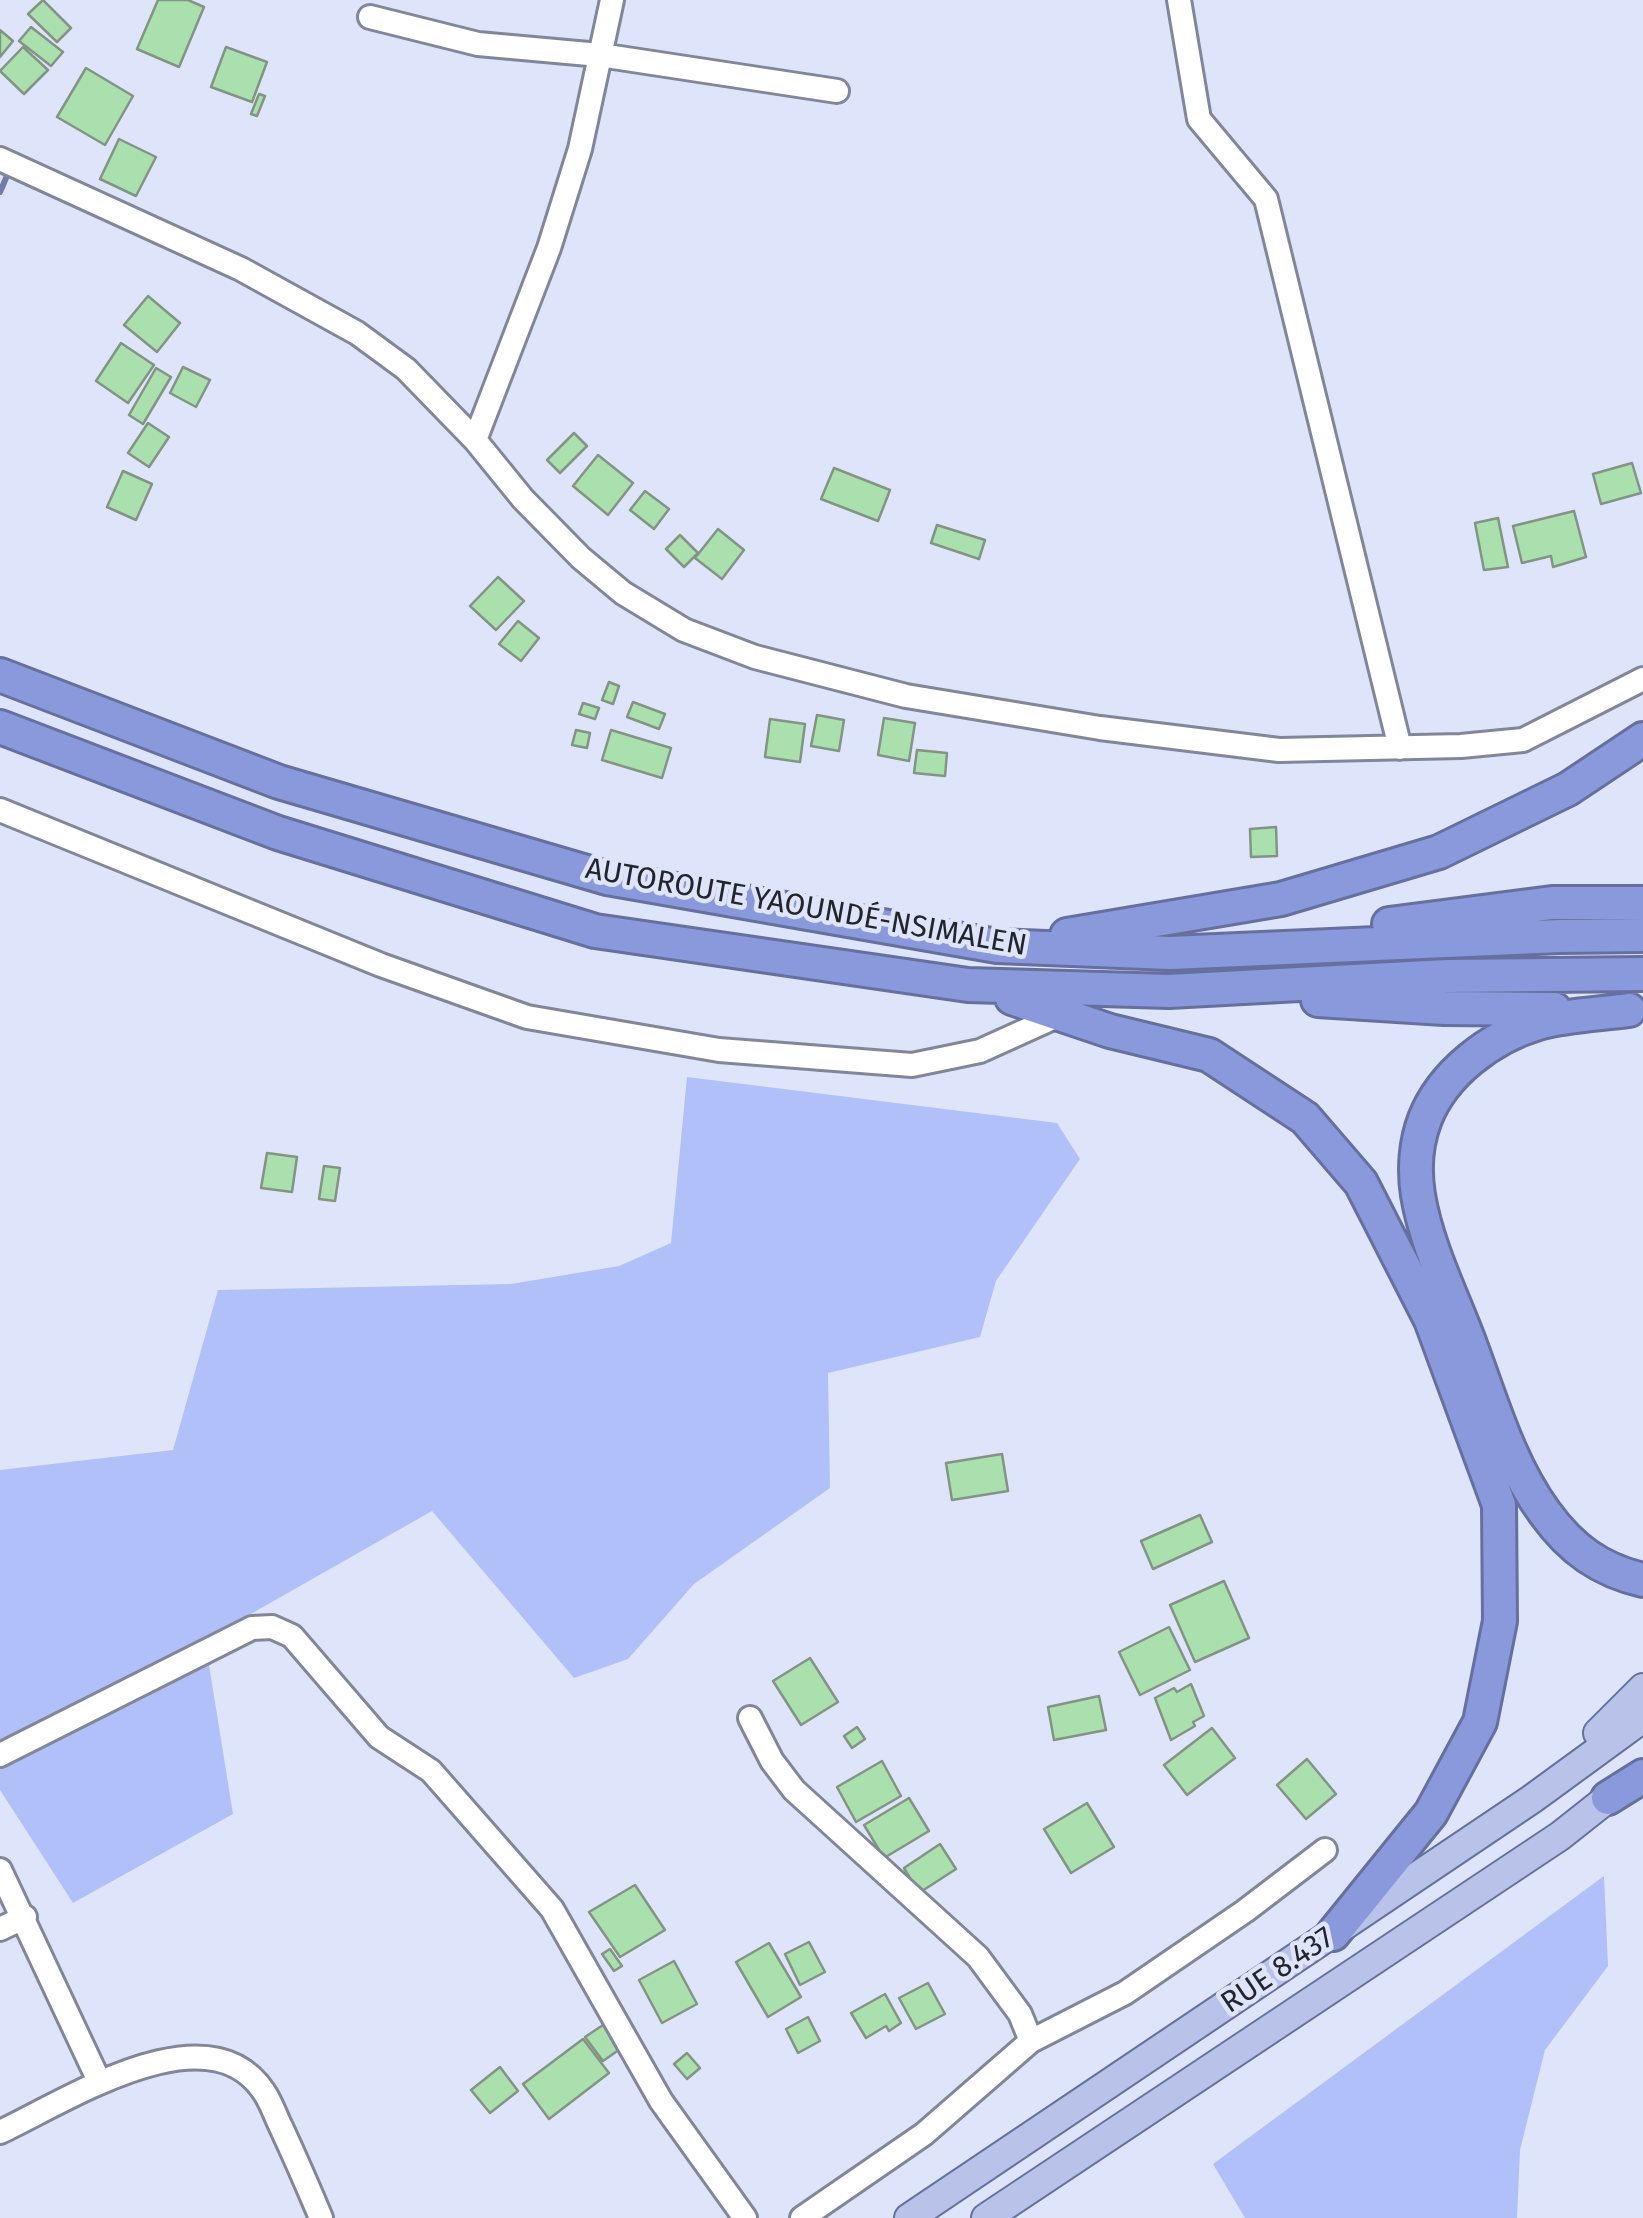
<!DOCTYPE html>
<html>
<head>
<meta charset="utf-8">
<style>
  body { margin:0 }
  canvas { display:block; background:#dee4f9 }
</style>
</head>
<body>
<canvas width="1643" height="2218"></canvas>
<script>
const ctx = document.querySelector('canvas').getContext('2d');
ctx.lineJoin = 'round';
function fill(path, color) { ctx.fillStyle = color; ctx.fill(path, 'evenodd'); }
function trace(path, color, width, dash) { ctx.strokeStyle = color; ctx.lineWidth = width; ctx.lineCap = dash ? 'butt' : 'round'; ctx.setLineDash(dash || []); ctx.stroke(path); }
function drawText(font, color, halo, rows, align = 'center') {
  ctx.font = font + ' "Fira Sans",sans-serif'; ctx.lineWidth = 9; ctx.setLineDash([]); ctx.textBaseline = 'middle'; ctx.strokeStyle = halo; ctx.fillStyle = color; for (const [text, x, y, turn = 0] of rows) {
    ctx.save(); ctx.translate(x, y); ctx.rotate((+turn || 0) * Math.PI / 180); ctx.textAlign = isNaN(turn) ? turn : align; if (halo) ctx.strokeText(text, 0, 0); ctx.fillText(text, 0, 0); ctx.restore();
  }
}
const green = new Path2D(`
  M687,1077L1057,1123L1080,1159L996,1281L980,1337L828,1373L830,1488L694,1584L628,1659L574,1678L432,1511L205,1640L233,1814L73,1903L0,1790V1470L173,1450L218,1290L511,1284L619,1266L671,1243Z
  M1604,1876L1608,1966L1545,2050L1520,2150L1517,2218H1245L1213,2164Z`);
const stream = new Path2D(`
  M0,192L9,171`);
const building = new Path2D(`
  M43,0L71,28L57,42L28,14Z
  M158,0H188L204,7L179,67L137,49Z
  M31,27L63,52L51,66L19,41Z
  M0,30L13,41L0,57Z
  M23,47L48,70L24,94L0,71Z
  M226,47L267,62L252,102L211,87Z
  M86,68L133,96L105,145L57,117Z
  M259,94L265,96L257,116L251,114Z
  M119,139L156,157L136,196L100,179Z
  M148,296L180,323L157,352L124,325Z
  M121,343L154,365L128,403L96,381Z
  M183,367L210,380L196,407L170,393Z
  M156,368L171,377L143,424L129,415Z
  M148,423L169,437L149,467L128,453Z
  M574,433L587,446L560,473L547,460Z
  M598,455L633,483L608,515L573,486Z
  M1632,463L1641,493L1601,504L1593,474Z
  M834,468L890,490L878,521L821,499Z
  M123,471L152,484L136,520L107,507Z
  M645,491L669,509L654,529L630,510Z
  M1574,511L1586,557L1553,567L1551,556L1522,563L1513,526Z
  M1498,518L1508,567L1484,570L1475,523Z
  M937,525L985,540L979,559L931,543Z
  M718,529L744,550L722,579L695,558Z
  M680,535L698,553L684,567L666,549Z
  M498,577L524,601L496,630L470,606Z
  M518,621L539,638L521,661L499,644Z
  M609,682L619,686L613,704L602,700Z
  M633,702L665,714L659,729L627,717Z
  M583,703L599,708L595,719L579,714Z
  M817,715L844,720L839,751L811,746Z
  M884,718L915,723L909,761L878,755Z
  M770,719L805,724L800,762L765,757Z
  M576,730L590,733L587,748L572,745Z
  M611,730L671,748L662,778L602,760Z
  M917,750L947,753L945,776L914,773Z
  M1276,827L1277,856L1251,857L1250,829Z
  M267,1153L297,1157L292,1192L261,1188Z
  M324,1166L340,1168L335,1201L319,1199Z
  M1002,1454L1008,1491L952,1500L946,1463Z
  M1200,1515L1212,1542L1153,1569L1141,1541Z
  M1224,1581L1249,1638L1195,1662L1170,1605Z
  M1169,1627L1190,1670L1140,1695L1119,1652Z
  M810,1658L838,1702L801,1725L773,1681Z
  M1191,1684L1204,1716L1193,1722L1195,1726L1171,1740L1155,1698L1174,1688L1177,1692Z
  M1099,1696L1106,1730L1054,1740L1048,1707Z
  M857,1727L865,1739L852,1748L844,1736Z
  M1212,1728L1235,1758L1187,1795L1164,1765Z
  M1307,1759L1336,1794L1306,1819L1277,1785Z
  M882,1761L901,1796L856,1822L837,1787Z
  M909,1798L929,1831L884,1858L864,1825Z
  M1087,1803L1114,1847L1071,1873L1044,1829Z
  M940,1844L956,1869L919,1893L904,1868Z
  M635,1885L665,1930L620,1957L589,1912Z
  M809,1942L825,1972L800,1985L785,1954Z
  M769,1943L801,1997L768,2017L736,1962Z
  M610,1949L622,1966L614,1971L602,1954Z
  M674,1961L697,2004L662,2023L639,1980Z
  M928,1983L945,2014L916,2029L899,1998Z
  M885,1994L901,2023L889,2031L886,2026L866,2038L851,2013Z
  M808,2017L820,2041L798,2053L786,2029Z
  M606,2023L623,2047L603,2061L585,2037Z
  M583,2039L609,2073L549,2119L523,2084Z
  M687,2053L700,2068L687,2079L674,2064Z
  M500,2067L518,2091L490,2113L471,2090Z`);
const minor = new Path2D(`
  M1179,0L1199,119L1266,199L1400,748
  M370,17L478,44L600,55L837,91
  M0,159L241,269L357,333L406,369L475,440L523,499L581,558L623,593L684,630L755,657L906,696L1100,728L1279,750L1461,746L1523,740L1643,679
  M475,440L549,248L580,149L612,0
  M0,810L381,965L527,1017L719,1050L912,1065L980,1051L1064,1013
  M750,1718L772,1761L794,1790L978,1957L1020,2014L1031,2041
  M0,1755L252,1628L272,1627L292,1636L379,1737L431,1771L552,1909L661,2101L745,2218
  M0,1870L99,2081
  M0,1929L25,1917
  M0,2132C65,2102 208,2007 264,2092C271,2102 275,2115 281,2127C295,2157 308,2187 321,2218
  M802,2218L924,2134L1031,2041L1125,1993L1245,1911L1325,1850`);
const major = new Path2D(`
  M1598,1733L1643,1688
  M909,2218L1532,1799L1643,1718
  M986,2218L1560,1836L1622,1787`);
const highway = new Path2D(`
  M0,675L279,782L607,878L997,946L1170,953L1560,936L1643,935
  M0,727L278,833L595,931L968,985L1169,991L1448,976L1643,974
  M1389,924L1552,903H1643
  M1067,935L1281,899L1439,852L1568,789L1643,739
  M1012,998L1110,1031L1209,1055L1305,1118L1361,1183L1431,1320L1499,1505L1500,1621L1480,1722L1431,1813L1333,1934
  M1318,1000L1444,1008L1554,1009
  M1629,1010C1599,1014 1566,1015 1538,1023C1491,1037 1443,1073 1425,1119C1416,1142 1414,1170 1418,1195C1426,1244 1450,1292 1468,1339C1490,1397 1508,1463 1545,1513C1571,1549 1600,1570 1643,1580
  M1608,1798L1643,1776`);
const streetNames = [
  ["AUTOROUTE YAOUNDÉ-NSIMALEN",806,908,10],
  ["RUE 8.437",1278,1971,-34]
];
fill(green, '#b2c0f9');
trace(stream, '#717ca9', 6);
fill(building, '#aae0ad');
trace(building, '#849484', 2.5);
trace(minor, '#818699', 28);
trace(major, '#66709e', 32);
trace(highway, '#66709e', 38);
trace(minor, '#fff', 22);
trace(major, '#b9c2e9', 28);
trace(highway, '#8a99db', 32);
drawText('30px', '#23252d', '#dee4f9', streetNames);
</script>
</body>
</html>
